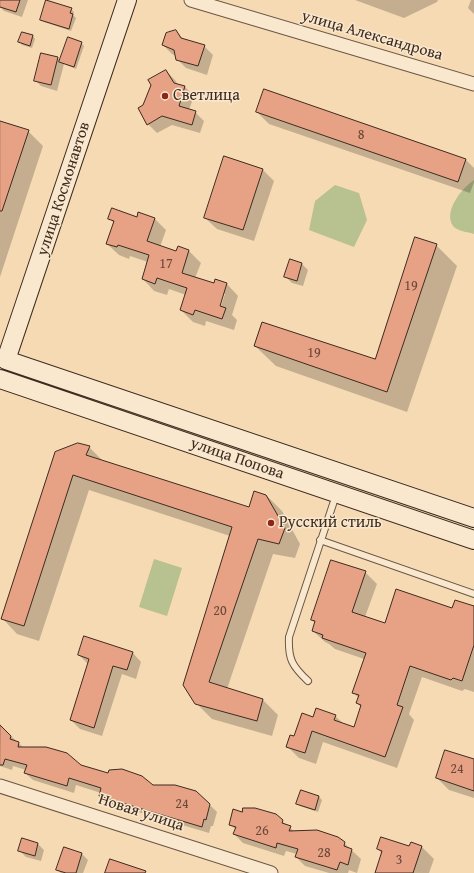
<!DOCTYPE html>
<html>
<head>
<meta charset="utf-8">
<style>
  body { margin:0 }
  canvas { display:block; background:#f6dab3 }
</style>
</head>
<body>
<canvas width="474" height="873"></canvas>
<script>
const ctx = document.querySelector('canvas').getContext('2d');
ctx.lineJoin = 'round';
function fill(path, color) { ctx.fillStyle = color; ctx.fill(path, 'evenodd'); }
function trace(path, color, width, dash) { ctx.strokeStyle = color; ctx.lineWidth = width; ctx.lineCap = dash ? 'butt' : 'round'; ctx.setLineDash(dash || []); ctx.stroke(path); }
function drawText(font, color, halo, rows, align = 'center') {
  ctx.font = font + ' "Gentium Book Plus",serif'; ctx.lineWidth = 3; ctx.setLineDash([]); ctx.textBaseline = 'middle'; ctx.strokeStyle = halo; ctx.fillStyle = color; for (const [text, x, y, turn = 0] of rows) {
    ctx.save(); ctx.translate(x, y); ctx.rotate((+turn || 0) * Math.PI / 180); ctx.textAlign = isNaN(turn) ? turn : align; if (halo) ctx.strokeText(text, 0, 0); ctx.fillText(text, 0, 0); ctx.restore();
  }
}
const green = new Path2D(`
  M474,180V234C468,232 457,231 453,226C443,211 462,188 474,180Z
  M335,185L359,193L367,220L354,247L309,230L315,201Z
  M154,559L182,568L167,616L139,607Z`);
const shadow = new Path2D(`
  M0,0H28L22,17L4,11L0,7Z
  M355,0H438L437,2L404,18Z
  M471,0H474V14L468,8Z
  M71,9L74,12L73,15L76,18L71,31L44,22L41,20Z
  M176,31L184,40L204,46L213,55L207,75L186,68L177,59L176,56L172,54L163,45Z
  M33,36L35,39L32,48L22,45L20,42Z
  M81,43L84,46L76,69L64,64L57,91L41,86L35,80L42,54L58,58L60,61Z
  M166,71L175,80L178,85L185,87L194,96L189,110L195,112L204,121L200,133L172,125L157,133L148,124Z
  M265,91L466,160L474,168V182L470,193L269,124L257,112Z
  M0,121L28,131L43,146L0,277Z
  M262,169L274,181L254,241L217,229L205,218Z
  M138,218H154L166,230L160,247L177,252L178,248L189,251L201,263L195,278L215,284H227L238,296L232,315L237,320L234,330L206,321L205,326L193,322L181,310L186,295L169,289L167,295L154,291L143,279L148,262L130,256L129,259L119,255L107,244L114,223L110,219ZM223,294H225L219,311L217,310Z
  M436,245L457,266L407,412L276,366L255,346L375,360Z
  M302,264L308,270L303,286L292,283L286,277Z
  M89,447L105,463L250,508L266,495L282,511L300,544L295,558L273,554L227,689L263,700L278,715L272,736L212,719L196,703L230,536L89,490L39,641L17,634L2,618L56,453Z
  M365,572L377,584L365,617L386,624L453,609L474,607V692L465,689L462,691L422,677L409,714L414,720L397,768L323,742L316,764L299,758L288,747L295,738L335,716L345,725L354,729L361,707L357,703L359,698L353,693L364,659L335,649L329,644L325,642L313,631L315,623L312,620Z
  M132,652L141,662L136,679L122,674L102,736L80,729L71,720L88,664L79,655Z
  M0,730L11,736L24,748L210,805L217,812L213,826H211L209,833L108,803L100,796L101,793L76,785L74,793L33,780L25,773L26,770L13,766L12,770L0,766Z
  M474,760V798L449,790L437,778Z
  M301,791L319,797L322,800L318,812L300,806L298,803Z
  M282,821L295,832L344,843L361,859L357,873L349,870L348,873H329L305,866L296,857L297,854L286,851L284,856L243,843L234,834L236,830L230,824Z
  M23,840L38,844L44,850L41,861L26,857L20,851Z
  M412,843L422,847L434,859L429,873H376L382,854L378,849L410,848Z
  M82,854L88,860L83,873H61L57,870Z`);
const building = new Path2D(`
  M0,0H20L16,12L0,7Z
  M46,0L72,8L70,13L73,14L69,29L40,20Z
  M176,30L181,38L205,45L198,66L176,60L174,50L162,45L166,33Z
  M22,32L33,35L30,46L18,42Z
  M68,37L82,42L74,67L59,62Z
  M41,53L58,57L51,85L34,81Z
  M166,70L174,83L185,86L179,106L196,111L192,125L162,116L147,125L138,108L143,105L151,85L148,80Z
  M264,89L466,159L458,182L256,112Z
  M0,121L29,130L2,211H0Z
  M224,156L263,169L243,230L204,218Z
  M112,208L137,217L138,212L155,218L147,241L176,251L178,246L189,250L182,273L214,283L215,279L227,283L220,306L226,308L222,319L195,310L193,315L180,310L187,288L157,278L155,284L142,279L149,255L118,245L117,247L106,244L114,221L108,219Z
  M415,237L437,244L387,392L254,346L262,322L375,359Z
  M290,259L302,263L297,281L284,277Z
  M78,443L90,446L86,455L249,507L254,491L266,495L285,528L279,544L258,539L209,682L263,699L257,721L195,704L183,685L232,527L73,475L24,626L1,619L55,452Z
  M331,560L366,571L352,612L385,623L396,589L452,608L455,600L474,606V645L462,681L453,678L451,680L410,666L397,705L403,707L385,757L312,731L305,753L286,747L290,735L294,736L302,713L313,717L316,708L336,715L334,720L354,727L361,705L356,703L359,695L352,693L366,653L322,638L323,635L312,631L315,621L311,620Z
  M84,636L133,652L127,670L113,666L94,728L70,720L89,659L78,655Z
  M0,725L11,736L10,739L19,742L18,747H46L67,753L81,765L108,773L109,770L122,769L142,776L153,785H175L196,791L210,804L206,820L204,819L202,827L99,796L101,788L69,778L67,786L24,773L27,765L5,759L3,765H0Z
  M445,750L474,759V791L436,778Z
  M301,790L319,796L315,810L296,804Z
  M243,808H255L276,814L283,820L282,823L291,826L289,831L317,830L338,837L345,842L344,846L352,849L348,865L340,862L337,870L295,857L298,849L277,843L276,848L233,834L236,827L229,825L233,809L242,812Z
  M381,837L409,846L411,842L422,846L413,873H375L382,851L377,849Z
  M22,838L38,843L35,856L18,851Z
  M64,847L82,853L76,873H66L56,870Z
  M110,859L146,871L145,873H105Z`);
const service = new Path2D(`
  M320,540L474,594
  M308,681C292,666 288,659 289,637L336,495`);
const minor = new Path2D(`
  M191,0L474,84
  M0,786L271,873`);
const secondary = new Path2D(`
  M127,0L6,360L474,518
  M0,379L474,540`);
const markers = [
  [165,96,4,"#8f2418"],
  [271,523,4,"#8f2418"]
];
const numberNames = [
  ["8",361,135],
  ["17",166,264],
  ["19",411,286],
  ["19",314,353],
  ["20",220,611],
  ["24",457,769],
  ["24",182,804],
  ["26",262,831],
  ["28",324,853],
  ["3",399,860]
];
const streetNames = [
  ["улица Александрова",372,36,16],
  ["улица Космонавтов",64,189,-72],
  ["улица Попова",237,459,19],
  ["Новая улица",141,813,18]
];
const poiNames = [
  ["Светлица",173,96],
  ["Русский стиль",279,523]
];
fill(green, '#b8c190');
fill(shadow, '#0003');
fill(building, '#e7a185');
trace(building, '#3d2b20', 1);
trace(service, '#6b5745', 8);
trace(minor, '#6b5745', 15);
trace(secondary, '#3d2b20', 20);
trace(service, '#f9e7ce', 6);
trace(minor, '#f9e7ce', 13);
trace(secondary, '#f9e7ce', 18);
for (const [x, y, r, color] of markers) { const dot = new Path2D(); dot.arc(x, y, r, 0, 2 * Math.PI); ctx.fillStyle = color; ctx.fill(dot); trace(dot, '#f9e7ce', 1.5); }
drawText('14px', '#684839', null, numberNames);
drawText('16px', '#3d2b20', '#f9e7ce', streetNames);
drawText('16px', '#3d2b20', '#f9e7ce', poiNames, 'left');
</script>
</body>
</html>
